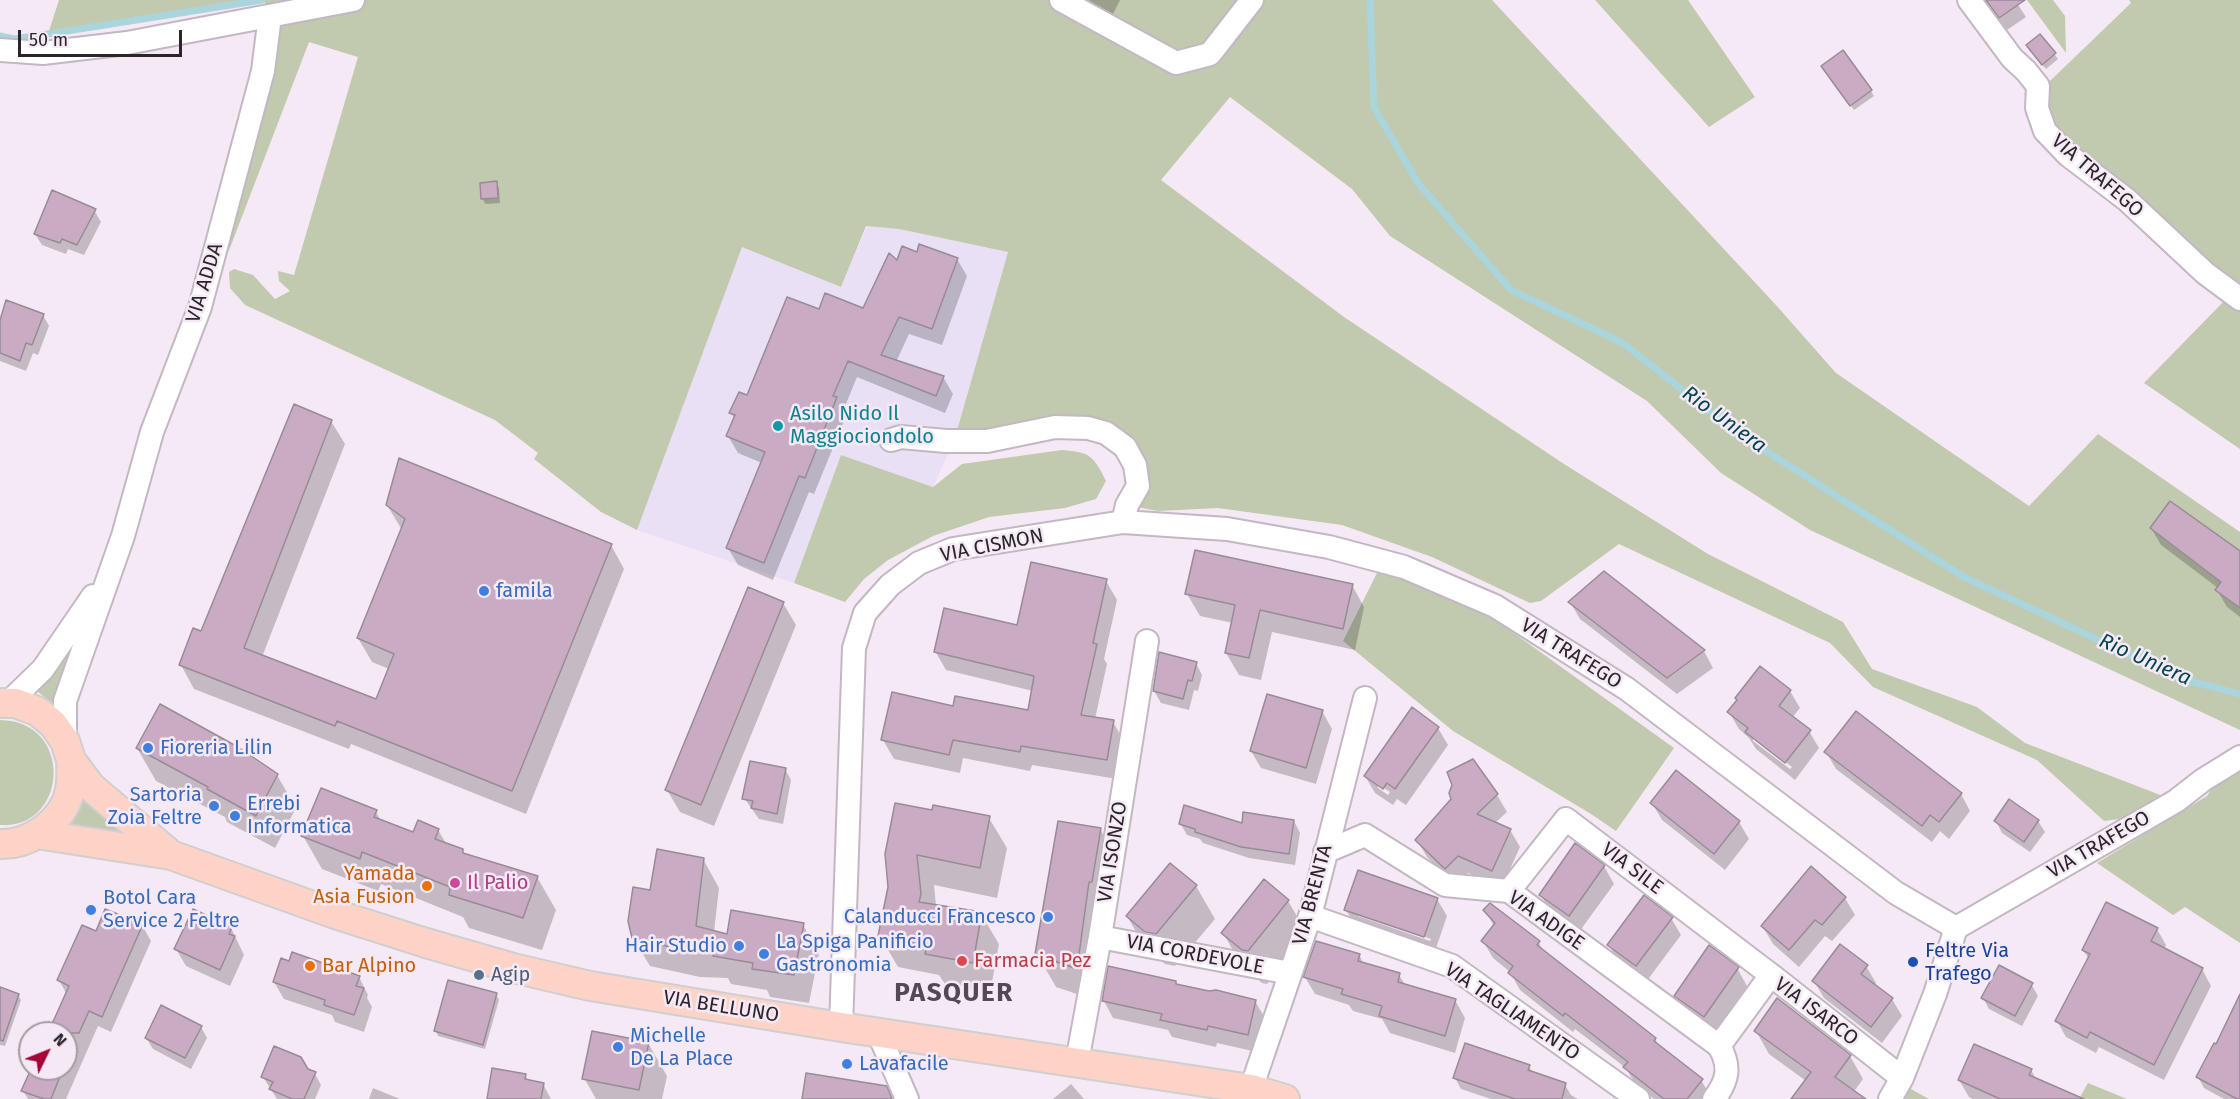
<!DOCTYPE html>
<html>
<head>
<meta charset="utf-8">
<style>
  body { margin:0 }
  #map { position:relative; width:2240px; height:1099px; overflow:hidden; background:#f6e9f6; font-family:"Fira Sans",sans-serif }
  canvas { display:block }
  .north { position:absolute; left:18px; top:1021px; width:60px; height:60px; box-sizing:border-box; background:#f6e9f6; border:2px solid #a49ba4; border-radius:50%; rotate:47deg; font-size:16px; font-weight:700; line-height:24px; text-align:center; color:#2a252a }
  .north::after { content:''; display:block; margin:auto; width:21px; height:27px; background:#a30637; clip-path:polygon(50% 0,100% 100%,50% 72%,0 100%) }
  .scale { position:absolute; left:18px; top:30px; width:164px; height:27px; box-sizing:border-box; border:3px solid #2a252a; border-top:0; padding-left:8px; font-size:18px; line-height:21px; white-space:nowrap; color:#2a252a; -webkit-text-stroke:4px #f6e9f6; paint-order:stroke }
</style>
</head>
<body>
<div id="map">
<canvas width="2240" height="1099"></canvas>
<div class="north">N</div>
<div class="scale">50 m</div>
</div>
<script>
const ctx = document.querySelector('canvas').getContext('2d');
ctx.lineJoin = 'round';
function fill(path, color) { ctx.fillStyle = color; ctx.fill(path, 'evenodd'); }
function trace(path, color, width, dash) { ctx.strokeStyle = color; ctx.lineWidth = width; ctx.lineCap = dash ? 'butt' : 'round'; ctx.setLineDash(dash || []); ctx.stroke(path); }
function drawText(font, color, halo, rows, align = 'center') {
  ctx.font = font + ' "Fira Sans",sans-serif'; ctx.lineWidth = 5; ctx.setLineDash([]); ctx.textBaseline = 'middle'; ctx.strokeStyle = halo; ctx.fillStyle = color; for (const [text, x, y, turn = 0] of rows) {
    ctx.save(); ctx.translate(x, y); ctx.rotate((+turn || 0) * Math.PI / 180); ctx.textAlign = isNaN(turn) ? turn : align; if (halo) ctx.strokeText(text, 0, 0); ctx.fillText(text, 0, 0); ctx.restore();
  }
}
const education = new Path2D(`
  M867,226L899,229L1008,252L954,441L933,487L841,455L794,583L637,530L742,246L841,287Z`);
const green = new Path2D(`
  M59,0H255L48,34Z
  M264,0H1492L1775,304L1836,373L2029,506L2098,434L2240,532V730L1810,530L1721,473L1647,401L1390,236L1352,189L1230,97L1161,180L1344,317L1564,464L1708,554L1843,622L1872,669L1977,707L2025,743L2176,801L2149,815L2104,821L2037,760L1873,687L1830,643L1619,544L1541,601L1530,603L1432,557L1342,525L1218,508L1158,511L1127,505L1138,486L1106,433L954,441L1008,252L899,229L866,226L841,287L742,247L637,530L601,512L534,459L538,453L495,420L245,305L230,288L229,272L234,269L253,275L275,299L290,291L279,281L278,271L294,275L358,57L309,42L228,253L263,71L270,16Z
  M1595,0H1688L1755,97L1709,127Z
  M2027,0H2053L2065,16L2066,53Z
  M2129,0H2240V449L2144,383L2231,294L2068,155L2024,94L2051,80L2131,3Z
  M1062,450C1090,452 1094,456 1106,481L1096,499L1065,508L989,517L933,536L888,560L864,579L845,602L794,583L841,455L933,487L962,464Z
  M1380,567L1486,613L1674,748L1616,831L1591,814L1453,731L1343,641Z
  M66,651L72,652L55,705L34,689Z
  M0,720C75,721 68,830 0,825Z
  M2240,769V943L2185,907L2173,915L2097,863L2207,796L2216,782Z
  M80,784L114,816L128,840L55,829Z
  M1900,1083L1929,1099H1893Z
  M2088,1083L2127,1099H2079Z`);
const shadow = new Path2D(`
  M1081,0H1120L1112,16Z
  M1978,0H2015L2026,17L2007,30L1989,5L1983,0Z
  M2040,36L2058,59L2046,69L2031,51Z
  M1826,71L1871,91L1874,96L1854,110Z
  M496,183L499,188L500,203L485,204L483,199Z
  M94,210L101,222L84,255L68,249L66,254L42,245L35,234Z
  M917,254L957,259L967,276L942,345L909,334L896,362L943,377L953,394L945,413L857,377L843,411L846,416L814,494L809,492L773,580L738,565L728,548L762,463L738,453L728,436L735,419L731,413L748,397L820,311L864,310L897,263Z
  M43,315L49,326L38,355L33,353L26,371L0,361V323Z
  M331,421L345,444L262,657L376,701L389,669L372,662L358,638L402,530L387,505L611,545L624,569L526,814L351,744L349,749L194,689L181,665Z
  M2151,528L2240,554V617L2227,607L2217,590L2218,588L2161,545Z
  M1604,573L1704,651L1713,668L1677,694L1580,619L1570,602Z
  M1106,581L1117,600L1104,659L1107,664L1095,719L1113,722L1124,741L1117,779L1032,765L1030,771L963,758L960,773L894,759L883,740L954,707L1029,712L1033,691L946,670L935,651L1018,627Z
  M1352,585L1364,607L1355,650L1272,632L1261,680L1239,675L1226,653L1233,623L1200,616L1187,594Z
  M783,603L796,625L714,826L680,812L667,790Z
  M1196,663L1202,675L1198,691L1194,690L1189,710L1161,703L1154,691Z
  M1790,691L1800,708L1792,718L1809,731L1819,748L1795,780L1756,749L1749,738L1739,729L1729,712ZM1753,737L1792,767L1790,769L1753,741Z
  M1322,711L1332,729L1316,784L1261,768L1251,751Z
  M1438,728L1448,745L1406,805L1397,799L1393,805L1375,793L1365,776ZM1378,784L1390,792L1388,795L1378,788Z
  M137,748L277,775L296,808L275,848L227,822L225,817L156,781Z
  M1826,752L1961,794L1970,811L1949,839L1940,831L1932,842L1836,769Z
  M785,769L791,780L783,824L759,819L744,798Z
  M1497,795L1507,812L1495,823L1510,830L1520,847L1502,887L1468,873L1455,885L1427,857L1417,840Z
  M1652,803L1739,822L1749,839L1725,870L1662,820Z
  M376,812L381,821L414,834L438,830L447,845L462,851L465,855L537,877L556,910L542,950L469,928L463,917L381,884L378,891L322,869L303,836Z
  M933,812L989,818L1007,848L997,898L934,885L936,906L981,914L999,944L990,993L945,984L939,975L898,967L880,936Z
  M1294,821L1300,833L1295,865L1249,858L1203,843L1200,839L1187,835L1180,823L1243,825Z
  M1996,821H2038L2045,832L2030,852L2002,833Z
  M1100,829L1119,862L1095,1000L1056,987L1037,954Z
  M703,859L719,888L714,932L728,935L803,925L819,953L809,1003L770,997L767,990L731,984L728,978L700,977L650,966L633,938L652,892Z
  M1604,866L1614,884L1579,932L1551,912L1541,895Z
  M1196,886L1215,919L1175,966L1165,964L1146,949L1127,916Z
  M1845,898L1855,915L1832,941L1825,936L1799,967L1773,944L1763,927Z
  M1437,899L1447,916L1434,954L1356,927L1346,910ZM1358,913L1431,939L1430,941L1358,916Z
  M1288,901L1307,933L1267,984L1262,983L1242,966L1223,933Z
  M1485,910L1538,942L1545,953L1655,1039L1661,1049L1701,1080L1711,1097L1710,1099H1654L1635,1084L1626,1068L1575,1029L1573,1032L1520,990L1510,972L1493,958L1483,941L1494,926Z
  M1671,918L1681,935L1646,982L1619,962L1609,945Z
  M142,925L151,941L111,1032L98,1026L66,1099H28L23,1091L33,1069H66V1033H50L67,995L59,980L97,933Z
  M231,928L244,955L230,986L186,966L176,949Z
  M2157,929L2166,945L2164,950L2202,969L2211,986L2164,1080L2099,1047L2096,1053L2066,1037L2057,1021L2089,959L2083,950Z
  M1359,955L1364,964L1399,975L1406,986L1455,1000L1465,1018L1455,1053L1390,1033L1382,1019L1353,1011L1349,1005L1315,994L1305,977Z
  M1866,966L1876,983L1875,986L1892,999L1902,1016L1882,1043L1824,998L1814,981Z
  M1737,968L1747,986L1714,1033L1685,1013L1675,996Z
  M359,977L368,995L367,998L372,1007L364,1032L335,1022L332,1015L284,999L274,982Z
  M1175,982L1177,986L1255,1001L1265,1018L1257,1052L1217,1043L1216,1047L1172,1037L1168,1030L1113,1018L1104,1001Z
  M2031,984L2038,996L2022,1026L1989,1009L1983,998Z
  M0,989L18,995L21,1000L5,1046L0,1045Z
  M496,994L499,1000L485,1049L438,1036L436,1031Z
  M2240,997V1099H2224L2204,1088L2198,1077L2216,1046Z
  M201,1027L207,1038L191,1069L153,1049L146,1038Z
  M1756,1031L1850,1056L1863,1079L1853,1093L1856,1099H1793L1806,1081L1769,1054Z
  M648,1043L667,1076L662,1099H596L584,1078Z
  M1529,1066L1533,1074L1565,1085L1571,1095L1578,1099H1491L1461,1089L1455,1078Z
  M2031,1070L2036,1079L2070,1099H1973L1969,1097L1959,1080Z
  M307,1071L315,1074L321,1085L315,1099H277L263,1077Z
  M525,1075L528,1081L543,1084L551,1099H488Z
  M1071,1084L1084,1099H1053Z
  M373,1088L400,1099H369Z`);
const stream = new Path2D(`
  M1370,0L1374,107L1418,183L1511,290L1623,343L1733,430L1964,577L2182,679L2240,694
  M0,36L14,39L48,34L262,0`);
const building = new Path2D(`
  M1986,0H2025L1999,18Z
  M2040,34L2056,53L2042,65L2026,45Z
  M1843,50L1872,90L1850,106L1821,66Z
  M497,181L498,198L481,199L480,183Z
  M52,190L96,209L77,245L62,239L60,243L34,234Z
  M919,244L958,258L932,329L899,317L881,355L944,376L936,396L848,361L833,396L837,397L805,478L799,476L764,563L726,548L765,452L726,436L735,415L729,413L739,392L747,395L787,297L819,309L825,293L863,308L889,253L897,260L902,246L917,252Z
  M6,300L44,314L32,345L26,343L20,361L0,353V320Z
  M294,404L332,420L244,648L376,699L394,654L357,638L405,519L386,505L399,458L612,544L512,791L337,721L335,726L179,665L193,628L201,631Z
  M2170,501L2240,551V608L2215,590L2221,582L2150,528Z
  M1195,550L1353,584L1343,629L1260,610L1249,658L1225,653L1235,605L1185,594Z
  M1031,562L1107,579L1093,643L1097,644L1081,715L1114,720L1107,760L1021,746L1020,752L953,740L949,755L881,740L892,692L953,706L955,696L1028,710L1034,676L934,652L944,608L1017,625Z
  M1604,571L1705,650L1667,678L1568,602Z
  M748,587L784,602L701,805L665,790Z
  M1159,652L1197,662L1192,681L1188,680L1183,699L1153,691Z
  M1760,666L1791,690L1779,706L1811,730L1785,763L1745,732L1748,728L1727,712L1737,700L1735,698Z
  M1267,694L1323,710L1306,768L1250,751Z
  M160,704L238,747L278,774L256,816L207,789L208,787L136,748Z
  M1412,707L1439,727L1395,789L1387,783L1383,789L1364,776Z
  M1856,711L1962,793L1939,822L1930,815L1922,826L1824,752Z
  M1473,759L1498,794L1477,814L1511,829L1492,871L1458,856L1445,869L1415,840L1451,799L1449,793L1452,785L1447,772Z
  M750,761L786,768L777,814L751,808L753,801L742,799Z
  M1676,770L1740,821L1714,854L1650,803Z
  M321,788L377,810L374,817L413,832L418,820L439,829L435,839L463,849V853L538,876L523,918L449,895L450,887L362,852L360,859L301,836Z
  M2009,799L2039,820L2024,842L1994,821Z
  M895,803L932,810L933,805L990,816L980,868L917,855L921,894L919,902L982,912L973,963L925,954L927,946L878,936L888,887L885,854Z
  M1184,805L1242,823L1243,812L1294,820L1289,854L1241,847L1195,832V829L1179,824Z
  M1058,821L1101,828L1092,882H1089L1077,969L1035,954Z
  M1575,843L1605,865L1569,916L1539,895Z
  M657,849L704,858L696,926L727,934L731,910L804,923L794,975L752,969L753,963L713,956L714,951L683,950L632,938L628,921L633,887L650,890Z
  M1170,863L1197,885L1156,934L1145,932L1126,916Z
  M1811,866L1846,897L1822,925L1815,920L1789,950L1761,926Z
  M1358,870L1438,898L1424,937L1344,910Z
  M1264,879L1289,900L1248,951L1242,950L1221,933Z
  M1644,895L1673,917L1636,966L1607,945Z
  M2106,902L2158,928L2151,941L2203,968L2154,1065L2090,1032L2087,1038L2055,1021L2090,954L2082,950Z
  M1490,903L1540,941L1537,945L1656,1038L1654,1041L1703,1079L1687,1099H1664L1623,1067L1628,1062L1565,1013L1563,1016L1508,973L1513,966L1481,941L1495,923L1483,910Z
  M105,909L143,924L102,1017L89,1011L79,1033H48L69,986L57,980L82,925L96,931Z
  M193,909L232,927L229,934L235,936L220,970L174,949Z
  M1316,941L1360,954L1358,961L1400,973L1398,982L1456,999L1445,1036L1379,1016L1382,1006L1341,994L1343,989L1303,977Z
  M1840,944L1868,965L1861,974L1893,998L1871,1027L1812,981Z
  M1709,945L1739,967L1704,1017L1674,996Z
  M292,952L360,976L356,986L364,988L354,1015L324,1005L325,1000L273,982L281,958L289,961Z
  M1999,965L2033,983L2015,1016L1981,998Z
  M1108,966L1176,981V984L1209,991L1216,990L1256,1000L1248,1035L1208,1026L1207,1030L1160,1020L1162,1014L1102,1001Z
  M448,980L497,993L483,1045L434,1031Z
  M0,987L19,994L3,1041L0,1040Z
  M2240,994V1099H2237L2196,1077L2214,1043L2216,1044Z
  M1777,998L1851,1055L1835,1077L1866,1099H1791L1811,1072L1754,1031Z
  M161,1005L202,1026L185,1058L145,1038Z
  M592,1031L649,1042L639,1090L582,1079Z
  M1465,1043L1530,1065L1528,1070L1566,1083L1562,1099H1515L1453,1078Z
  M1974,1044L2032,1069L2029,1075L2084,1099H2000L1958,1080Z
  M274,1046L301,1057L308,1069L316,1072L304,1099H292L269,1089L273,1082L261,1077Z
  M492,1068L526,1074L525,1079L544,1083L541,1099H487Z
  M31,1069H63L51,1099H44L21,1091Z
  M806,1073L887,1086L892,1099H802Z`);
const minor = new Path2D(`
  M1061,0L1176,63L1210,54L1252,0
  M1969,0L2012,58L2026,71L2038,86L2037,108L2045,131L2068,155L2127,200L2205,273L2240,299
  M0,50L43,53L127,43L353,0
  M891,440L901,437L946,441H987L1055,427L1088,428L1106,433L1125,447L1135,465L1138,486L1127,505L1123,522
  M8,703L43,669L93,596
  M65,741V701L123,536L152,432L200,307L263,71L270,16
  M1325,852L1365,835L1445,885L1509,891L1719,1046C1731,1066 1728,1081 1714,1099
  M1509,891L1566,819L1771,975
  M1310,916L1452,966L1638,1099
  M1100,937L1290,973
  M841,1027L854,648L865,613L890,585L919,563L953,549L1123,522L1227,529L1329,547L1404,567L1495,606L1627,689L1896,893L1956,928
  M878,1032L907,1099
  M1719,1046L1771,975L1902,1078
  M1077,1062L1100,937L1147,641
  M1251,1089L1310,916L1365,698
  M1890,1099L1902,1078L1935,994L1956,928L2176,801L2203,780L2240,757`);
const major = new Path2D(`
  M0,703H15L37,711L53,724L65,741L71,760L91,787L171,855
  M37,834L171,855L335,914L426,943L513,968L590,986L841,1027L1251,1089L1285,1099
  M0,844C27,845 54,827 66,803C72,790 72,775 71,760`);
const markers = [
  [778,426,6,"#0f9aa8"],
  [484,591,6,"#3f7fe0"],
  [148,748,6,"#3f7fe0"],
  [214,806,6,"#3f7fe0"],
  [235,816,6,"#3f7fe0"],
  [455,883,6,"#d1479c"],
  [427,886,6,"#e8710a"],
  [91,910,6,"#3f7fe0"],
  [1048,917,6,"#3f7fe0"],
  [739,946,6,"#3f7fe0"],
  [764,954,6,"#3f7fe0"],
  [962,961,6,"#e0444e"],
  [1913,962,6,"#1a4fb4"],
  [310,966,6,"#e8710a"],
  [479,975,6,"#5c6f8a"],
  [618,1047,6,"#3f7fe0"],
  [847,1064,6,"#3f7fe0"]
];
const streetNames = [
  ["VIA TRAFEGO",2097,176,41],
  ["VIA ADDA",205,283,-73],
  ["VIA CISMON",992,546,-11],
  ["VIA TRAFEGO",1571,654,32],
  ["VIA TRAFEGO",2099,845,-30],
  ["VIA ISONZO",1113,852,-81],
  ["VIA SILE",1632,869,37],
  ["VIA BRENTA",1313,895,-75],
  ["VIA ADIGE",1546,921,35],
  ["VIA CORDEVOLE",1195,955,11],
  ["VIA BELLUNO",721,1007,9],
  ["VIA TAGLIAMENTO",1512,1012,34],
  ["VIA ISARCO",1816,1012,37]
];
const cultureNames = [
  ["Asilo Nido Il",790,414],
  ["Maggiociondolo",790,437]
];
const shopNames = [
  ["famila",496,591],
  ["Fioreria Lilin",160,748],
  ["Sartoria",202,795,"right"],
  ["Zoia Feltre",202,818,"right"],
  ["Errebi",247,804],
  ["Informatica",247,827],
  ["Botol Cara",103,898],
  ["Service 2 Feltre",103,921],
  ["Calanducci Francesco",1036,917,"right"],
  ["La Spiga Panificio",776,942],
  ["Gastronomia",776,965],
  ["Hair Studio",727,946,"right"],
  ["Michelle",630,1036],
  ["De La Place",630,1059],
  ["Lavafacile",859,1064]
];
const foodNames = [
  ["Yamada",415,874],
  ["Asia Fusion",415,897],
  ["Bar Alpino",322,966,"left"]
];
const hotelNames = [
  ["Il Palio",467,883]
];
const transitNames = [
  ["Feltre Via",1925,951],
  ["Trafego",1925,974]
];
const healthNames = [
  ["Farmacia Pez",974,961]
];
const serviceNames = [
  ["Agip",491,975]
];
const waterNames = [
  ["Rio Uniera",1724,420,36],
  ["Rio Uniera",2145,660,24]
];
const districtNames = [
  ["PASQUER",954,994]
];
fill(education, '#e9e0f5');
fill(green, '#c1c9ae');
fill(shadow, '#0003');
trace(stream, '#aad5dc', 7);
fill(building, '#c9acc4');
trace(building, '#988b96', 1.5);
trace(minor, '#c3b7c3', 26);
trace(major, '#d0cfd0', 32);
trace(minor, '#fff', 22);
trace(major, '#fdd3c8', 28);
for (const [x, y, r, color] of markers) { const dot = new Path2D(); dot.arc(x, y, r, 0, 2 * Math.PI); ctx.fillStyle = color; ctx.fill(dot); trace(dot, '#f6e9f6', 2); }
drawText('20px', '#2a252a', '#f6e9f6', streetNames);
drawText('20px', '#0d838f', '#f6e9f6', cultureNames, 'left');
drawText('20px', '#366cbe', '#f6e9f6', shopNames, 'left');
drawText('20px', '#c56008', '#f6e9f6', foodNames, 'right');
drawText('20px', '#b23c85', '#f6e9f6', hotelNames, 'left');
drawText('20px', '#164399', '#f6e9f6', transitNames, 'left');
drawText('20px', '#be3a42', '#f6e9f6', healthNames, 'left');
drawText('20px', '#4e5e75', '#f6e9f6', serviceNames, 'left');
drawText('italic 21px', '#03454e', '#f6e9f6', waterNames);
ctx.letterSpacing = '1.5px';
drawText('bold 26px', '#534853', '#f6e9f6', districtNames);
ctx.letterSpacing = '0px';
</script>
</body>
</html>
